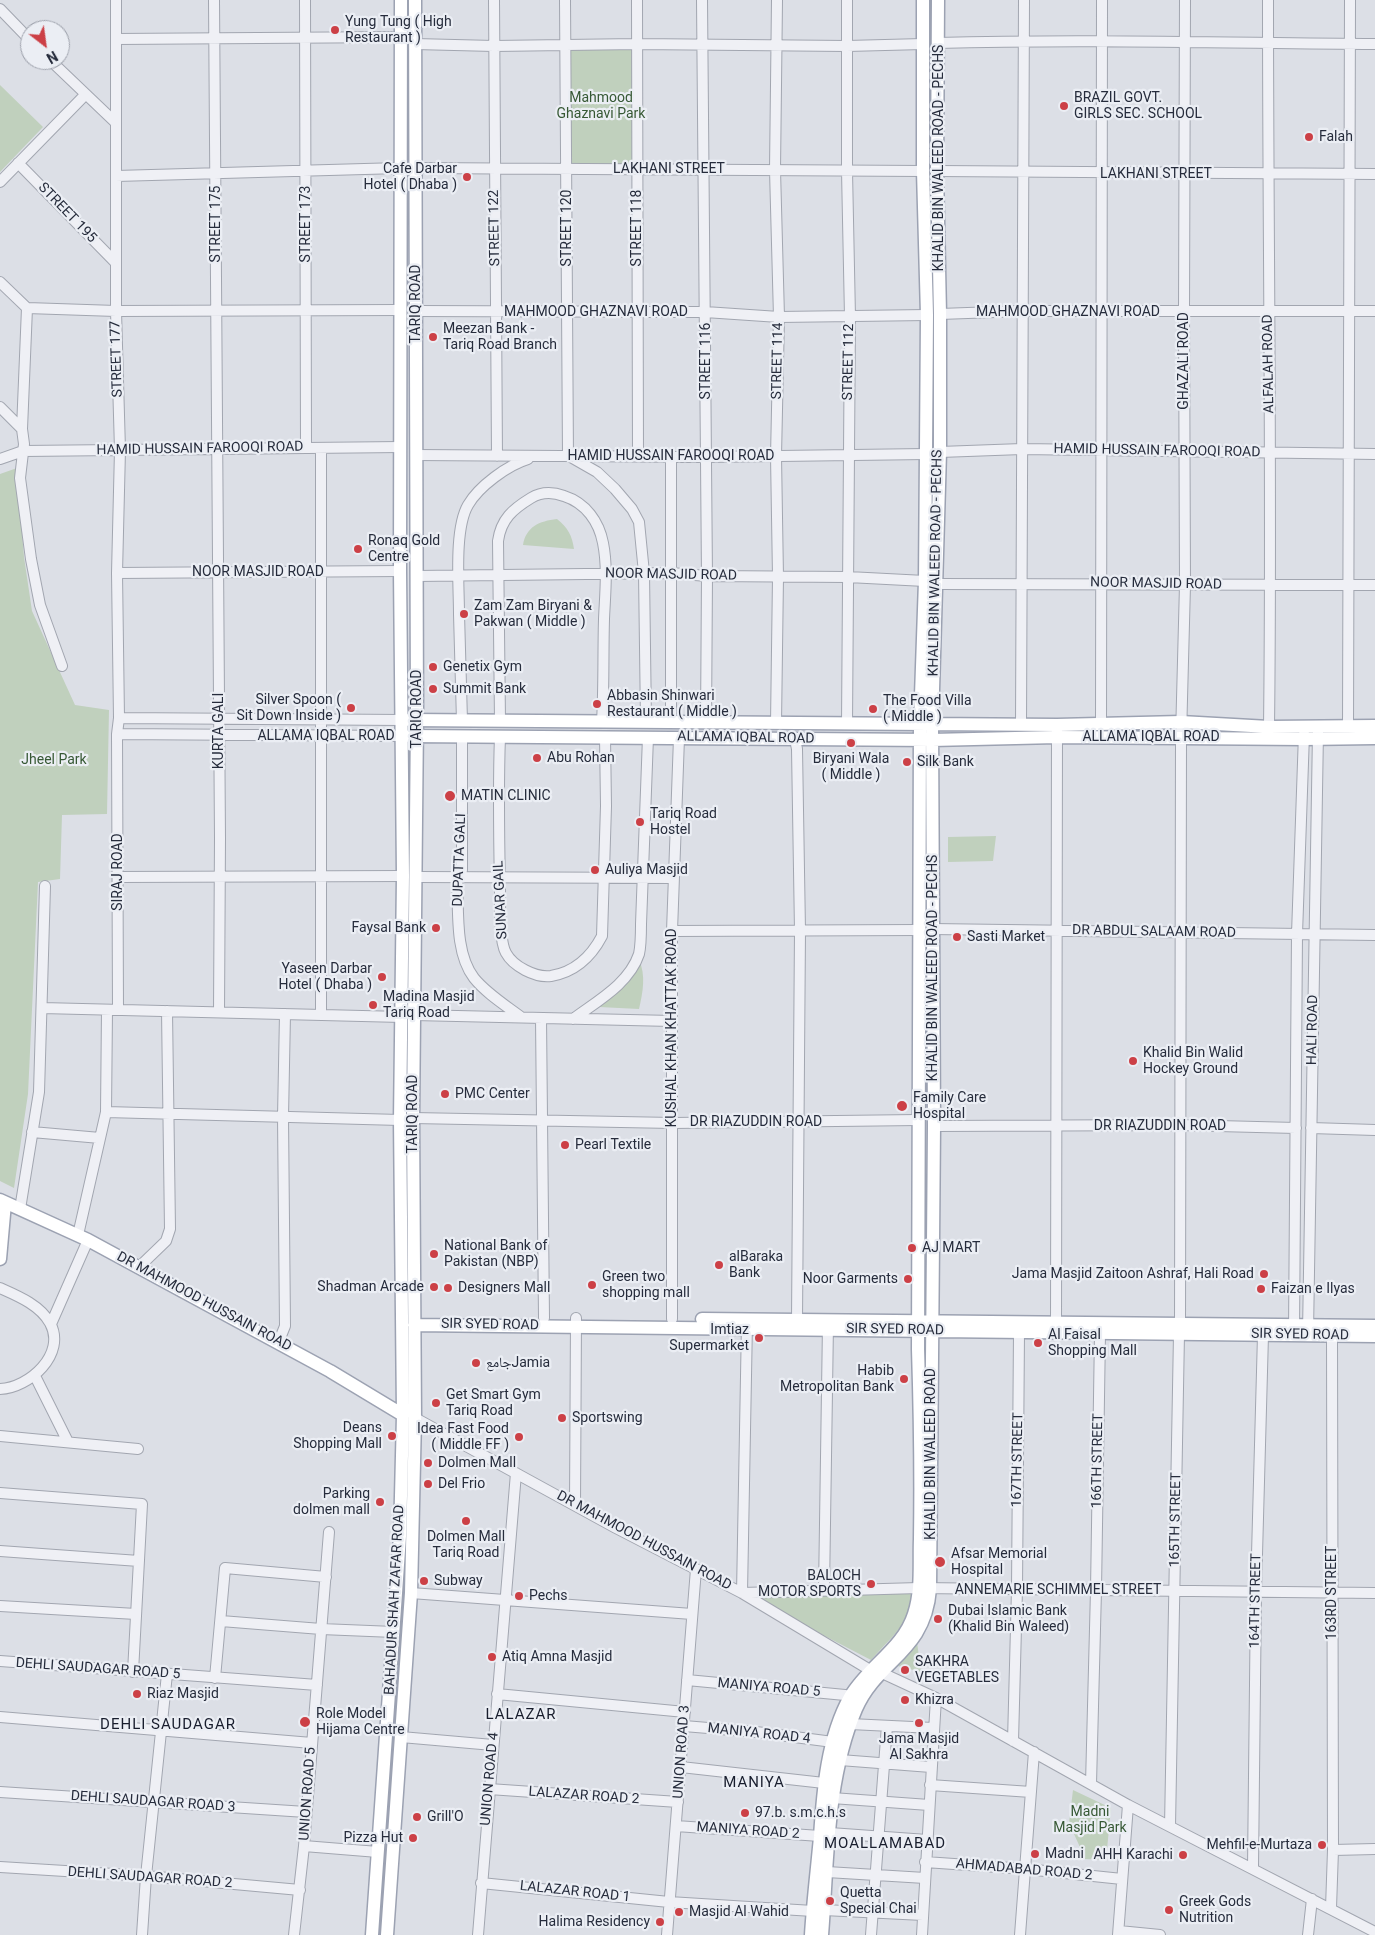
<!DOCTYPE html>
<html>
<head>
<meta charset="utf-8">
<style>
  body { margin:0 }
  #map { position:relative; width:1375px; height:1935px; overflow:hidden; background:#dcdfe6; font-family:Roboto,sans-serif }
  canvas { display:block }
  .north { position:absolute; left:20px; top:20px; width:50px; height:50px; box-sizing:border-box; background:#ebeef4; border:1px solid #9ca0aa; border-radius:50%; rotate:150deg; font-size:14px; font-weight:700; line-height:20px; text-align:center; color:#262c3c }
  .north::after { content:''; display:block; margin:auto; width:18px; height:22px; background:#cc4046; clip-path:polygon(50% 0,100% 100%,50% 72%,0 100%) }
</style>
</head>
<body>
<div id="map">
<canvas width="1375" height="1935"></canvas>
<div class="north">N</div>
</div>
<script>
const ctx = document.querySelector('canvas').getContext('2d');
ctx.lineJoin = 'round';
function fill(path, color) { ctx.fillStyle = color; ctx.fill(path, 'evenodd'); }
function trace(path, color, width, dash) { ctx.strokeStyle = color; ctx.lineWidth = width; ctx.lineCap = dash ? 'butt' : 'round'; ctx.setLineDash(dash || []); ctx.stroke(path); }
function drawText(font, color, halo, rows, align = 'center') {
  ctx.font = font + ' Roboto,"Noto Naskh Arabic",sans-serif'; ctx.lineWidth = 4.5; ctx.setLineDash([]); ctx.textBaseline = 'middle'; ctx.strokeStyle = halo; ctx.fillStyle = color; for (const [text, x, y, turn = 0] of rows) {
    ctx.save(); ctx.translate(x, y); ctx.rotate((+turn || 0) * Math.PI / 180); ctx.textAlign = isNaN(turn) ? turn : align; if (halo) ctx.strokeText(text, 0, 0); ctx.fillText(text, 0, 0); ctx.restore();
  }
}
const green = new Path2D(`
  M637,44L638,169H567L565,45Z
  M0,85L43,127L0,172Z
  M17,468L24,557L32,611L75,705L109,710L107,814L62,815L60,879L38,882L28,1094L14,1188L0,1181V474Z
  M557,519C568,528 572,535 574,549L523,545C526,527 539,521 557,519Z
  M996,836L993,861L948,862V837Z
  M639,960C646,975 643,992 639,1009L599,1007Z
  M914,1587C912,1623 893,1635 871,1660L742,1593Z
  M917,1642L921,1672L898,1666Z
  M1073,1790L1111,1808L1106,1860L1085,1859L1084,1856L1069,1823Z`);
const minor = new Path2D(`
  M116,0V311L120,450L117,573L119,718L117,734L118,1010
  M214,0L220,838L219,1012
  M305,0L306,448
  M494,0L497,456
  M565,0L568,456
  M637,0L638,456
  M702,0L707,576L706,723
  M1268,0C1268,242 1272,485 1269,727
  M0,9L30,40
  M116,39L401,37
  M937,43C1083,39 1229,43 1375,44
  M415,44L494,46L637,44L847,46L923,44
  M50,60L116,123
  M18,163L116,263
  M415,168L923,171
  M937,171L1375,174
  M116,176L400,168
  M0,182L85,95
  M0,282L27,308
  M27,308L116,311L400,310
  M27,308L22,429L24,444L20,478L31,559L40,605L62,666
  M416,311L705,312L779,317L927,315
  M940,314L1023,311H1375
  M0,407L22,429
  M321,448V1015
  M940,452L1022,449L1375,454
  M416,455L706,457L926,454
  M569,456L597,472L615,489L632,509L639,522L644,573L646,722
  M671,456V722
  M0,459L23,451L401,447
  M117,573L400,571
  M417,576L671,573L707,576L848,577L925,581
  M936,584L1375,585
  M119,718L402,720
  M462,721C461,685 460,650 459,614C459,585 454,529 468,505C479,486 508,465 528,459
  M500,721L498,541C501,519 513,509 531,498C541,492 553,492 564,496C586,503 599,522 603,543C608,568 605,595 604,619C603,654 604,688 602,722
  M776,723L778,577L776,456L779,317L775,170L777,0
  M847,724L850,317L847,171V0
  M1101,724L1102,0
  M1021,725L1024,0
  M1348,726L1350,0
  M117,734L402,736
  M462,736V870L457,876C459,908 454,952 474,978C486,993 505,1005 521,1017
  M500,737C498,787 499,838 500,889C500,903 499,941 506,953C513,966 535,978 551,976C575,972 591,957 602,936L606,806L605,737
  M795,739L797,749L800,931L797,1320
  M118,877L403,876
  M417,877L673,878
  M932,929L1375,935
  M672,931L920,930
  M42,1008L402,1017
  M414,1015L672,1021
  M541,1018L544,1318
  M573,1019C597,1001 629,984 639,954C641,945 641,933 641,924L648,737
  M106,1112L400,1120
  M413,1118L673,1123L918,1120
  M934,1126L1179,1125L1296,1128
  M1311,1128L1375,1130
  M32,1132L100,1138
  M20,1209L39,1092L45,886
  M78,1235L106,1112L107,1010
  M139,1267L166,1241L170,1229L167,1011
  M0,1288C18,1296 40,1305 50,1323C67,1354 29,1388 0,1389
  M672,1319V931L679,738
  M747,1322L742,1593L919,1588L1375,1593
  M1056,1323L1057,731
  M51,1324L88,1240
  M1180,1324L1181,737L1185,585L1184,311L1185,0
  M1294,1332L1297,934L1304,734
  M1308,1332L1318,732
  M276,1340L281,1336L285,1326L283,1117L285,1014
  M35,1376L68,1442
  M415,1418L616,1528L742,1593L870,1670
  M0,1436L138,1449
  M0,1493L142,1504L133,1672
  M575,1505L576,1318
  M0,1551L139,1561
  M824,1590L828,1324
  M411,1593L692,1614
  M0,1606L136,1614
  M221,1621L321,1629L394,1632
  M0,1661L317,1685
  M882,1673L936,1698L1128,1805L1375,1932
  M215,1678L225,1568L326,1577
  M687,1680L845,1695L850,1697
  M497,1694L685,1712
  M0,1717L312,1743
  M850,1724L933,1728
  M684,1726L756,1732L833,1742
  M401,1737L493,1745
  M1013,1741L1017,1589L1019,1332
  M840,1760L931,1767
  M681,1767L824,1783
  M1091,1784L1096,1590L1100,1333
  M930,1785L1031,1792
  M489,1789L678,1802
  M0,1792L306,1812
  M832,1798L929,1805
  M676,1826L820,1836
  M1170,1826L1179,1334
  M830,1833L927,1840
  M304,1846L378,1852
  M1333,1850L1375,1849
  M925,1862L1026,1869L1122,1879
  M0,1867L146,1876L300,1890
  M1253,1868L1256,1591L1263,1335
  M827,1872L925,1878
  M481,1883L669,1902L813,1911
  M1331,1908L1333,1850L1332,1335
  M824,1910L923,1915
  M1119,1931L1160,1935
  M142,1935L146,1876L167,1674
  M294,1935L304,1846L329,1532
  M478,1935L516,1473
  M667,1935L696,1569
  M871,1935L887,1726
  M922,1935L936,1698
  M1020,1935L1034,1752
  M1118,1935L1128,1805
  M1308,1935L1312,1899`);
const major = new Path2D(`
  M409,720L1057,725L1181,722L1269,727L1375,726
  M410,736L932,740L1057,737L1304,739L1375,738
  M0,1200L88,1240L330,1371L403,1415
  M0,1259L5,1203
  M702,1319L1375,1326
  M414,1325L1375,1336
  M372,1935L400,1536L403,1415L400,1120L403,876L400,571L401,0
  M387,1935L411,1593L415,1418L413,1118L417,720L415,0
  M811,1935C813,1902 817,1870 820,1837C823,1791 827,1738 850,1697C868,1666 903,1649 914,1614C922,1590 919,1563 920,1539C921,1475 920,1412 918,1349L920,724L925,581L927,315L923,171V0
  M822,1935C828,1860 826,1780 856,1709C878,1659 925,1653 930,1589L934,1126L932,724L940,452V314L937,171L938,0`);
const markers = [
  [335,30,5,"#cc4046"],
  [1064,106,5,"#cc4046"],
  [1309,137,5,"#cc4046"],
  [467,177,5,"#cc4046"],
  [433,337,5,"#cc4046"],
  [358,549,5,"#cc4046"],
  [464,614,5,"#cc4046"],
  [433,667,5,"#cc4046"],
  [433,689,5,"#cc4046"],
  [597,704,5,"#cc4046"],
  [351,708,5,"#cc4046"],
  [873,709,5,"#cc4046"],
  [851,743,5,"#cc4046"],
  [537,758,5,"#cc4046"],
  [907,762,5,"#cc4046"],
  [450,796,6,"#cc4046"],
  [640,822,5,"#cc4046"],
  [595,870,5,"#cc4046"],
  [436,928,5,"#cc4046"],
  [957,937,5,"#cc4046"],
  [382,977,5,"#cc4046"],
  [373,1005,5,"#cc4046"],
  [1133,1061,5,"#cc4046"],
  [445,1094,5,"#cc4046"],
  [902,1106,6,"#cc4046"],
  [565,1145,5,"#cc4046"],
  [912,1248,5,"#cc4046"],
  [434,1254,5,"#cc4046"],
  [719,1265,5,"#cc4046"],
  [1264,1274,5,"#cc4046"],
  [908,1279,5,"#cc4046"],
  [592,1285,5,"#cc4046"],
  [434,1287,5,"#cc4046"],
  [448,1288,5,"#cc4046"],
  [1261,1289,5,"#cc4046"],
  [759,1338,5,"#cc4046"],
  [1038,1343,5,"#cc4046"],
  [476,1363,5,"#cc4046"],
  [904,1379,5,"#cc4046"],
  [436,1403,5,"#cc4046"],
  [562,1418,5,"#cc4046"],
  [392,1436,5,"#cc4046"],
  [519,1437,5,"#cc4046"],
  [428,1463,5,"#cc4046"],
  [428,1484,5,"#cc4046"],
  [380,1502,5,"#cc4046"],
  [466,1521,5,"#cc4046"],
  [940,1562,6,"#cc4046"],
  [424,1581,5,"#cc4046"],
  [871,1584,5,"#cc4046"],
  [519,1596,5,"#cc4046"],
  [938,1619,5,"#cc4046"],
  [492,1657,5,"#cc4046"],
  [905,1670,5,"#cc4046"],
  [137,1694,5,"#cc4046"],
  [905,1700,5,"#cc4046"],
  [305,1722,6,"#cc4046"],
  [919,1723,5,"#cc4046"],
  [745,1813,5,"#cc4046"],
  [417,1817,5,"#cc4046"],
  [413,1838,5,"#cc4046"],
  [1322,1845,5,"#cc4046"],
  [1035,1854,5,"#cc4046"],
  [1183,1855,5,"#cc4046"],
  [830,1901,5,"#cc4046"],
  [1169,1910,5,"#cc4046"],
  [679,1912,5,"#cc4046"],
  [660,1922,5,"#cc4046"]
];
const poiNames = [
  ["Yung Tung ( High",345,22],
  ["Restaurant )",345,38],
  ["BRAZIL GOVT.",1074,98],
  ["GIRLS SEC. SCHOOL",1074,114],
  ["Falah",1319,137],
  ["Cafe Darbar",457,169,"right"],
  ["Hotel ( Dhaba )",457,185,"right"],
  ["Meezan Bank -",443,329],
  ["Tariq Road Branch",443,345],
  ["Ronaq Gold",368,541],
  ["Centre",368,557],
  ["Zam Zam Biryani &",474,606],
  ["Pakwan ( Middle )",474,622],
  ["Genetix Gym",443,667],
  ["Summit Bank",443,689],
  ["Abbasin Shinwari",607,696],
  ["Restaurant ( Middle )",607,712],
  ["Silver Spoon (",341,700,"right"],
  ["Sit Down Inside )",341,716,"right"],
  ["The Food Villa",883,701],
  ["( Middle )",883,717],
  ["Abu Rohan",547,758],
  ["Biryani Wala",851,759,"center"],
  ["( Middle )",851,775,"center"],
  ["Silk Bank",917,762],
  ["MATIN CLINIC",461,796],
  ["Tariq Road",650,814],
  ["Hostel",650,830],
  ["Auliya Masjid",605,870],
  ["Faysal Bank",426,928,"right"],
  ["Sasti Market",967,937],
  ["Yaseen Darbar",372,969,"right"],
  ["Hotel ( Dhaba )",372,985,"right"],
  ["Madina Masjid",383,997],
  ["Tariq Road",383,1013],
  ["Khalid Bin Walid",1143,1053],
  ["Hockey Ground",1143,1069],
  ["PMC Center",455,1094],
  ["Family Care",913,1098],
  ["Hospital",913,1114],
  ["Pearl Textile",575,1145],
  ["National Bank of",444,1246],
  ["Pakistan (NBP)",444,1262],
  ["AJ MART",922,1248],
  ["alBaraka",729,1257],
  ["Bank",729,1273],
  ["Jama Masjid Zaitoon Ashraf, Hali Road",1254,1274,"right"],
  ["Green two",602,1277],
  ["shopping mall",602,1293],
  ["Noor Garments",898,1279,"right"],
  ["Shadman Arcade",424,1287,"right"],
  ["Designers Mall",458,1288],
  ["Faizan e Ilyas",1271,1289],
  ["Imtiaz",749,1330,"right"],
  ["Supermarket",749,1346,"right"],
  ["Al Faisal",1048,1335],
  ["Shopping Mall",1048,1351],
  ["جامعJamia",486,1363],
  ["Habib",894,1371,"right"],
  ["Metropolitan Bank",894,1387,"right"],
  ["Get Smart Gym",446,1395],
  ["Tariq Road",446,1411],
  ["Sportswing",572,1418],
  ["Deans",382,1428,"right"],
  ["Shopping Mall",382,1444,"right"],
  ["Idea Fast Food",509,1429,"right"],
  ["( Middle FF )",509,1445,"right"],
  ["Dolmen Mall",438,1463],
  ["Del Frio",438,1484],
  ["Parking",370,1494,"right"],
  ["dolmen mall",370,1510,"right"],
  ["Dolmen Mall",466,1537,"center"],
  ["Tariq Road",466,1553,"center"],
  ["Afsar Memorial",951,1554],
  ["Hospital",951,1570],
  ["BALOCH",861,1576,"right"],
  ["MOTOR SPORTS",861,1592,"right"],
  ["Subway",434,1581],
  ["Pechs",529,1596],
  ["Dubai Islamic Bank",948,1611],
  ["(Khalid Bin Waleed)",948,1627],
  ["Atiq Amna Masjid",502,1657],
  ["SAKHRA",915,1662],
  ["VEGETABLES",915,1678],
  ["Riaz Masjid",147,1694],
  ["Khizra",915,1700],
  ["Role Model",316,1714],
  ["Hijama Centre",316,1730],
  ["Jama Masjid",919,1739,"center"],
  ["Al Sakhra",919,1755,"center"],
  ["97.b. s.m.c.h.s",755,1813],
  ["Grill'O",427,1817],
  ["Pizza Hut",403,1838,"right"],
  ["Mehfil-e-Murtaza",1312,1845,"right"],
  ["Madni",1045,1854],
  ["AHH Karachi",1173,1855,"right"],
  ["Quetta",840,1893],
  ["Special Chai",840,1909],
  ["Greek Gods",1179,1902],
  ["Nutrition",1179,1918],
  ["Masjid Al Wahid",689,1912],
  ["Halima Residency",650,1922,"right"]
];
const parkNames = [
  ["Mahmood",601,98],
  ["Ghaznavi Park",601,114],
  ["Jheel Park",54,760],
  ["Madni",1090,1812],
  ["Masjid Park",1090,1828]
];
const streetNames = [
  ["KHALID BIN WALEED ROAD - PECHS",939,158,-90],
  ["LAKHANI STREET",669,169],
  ["LAKHANI STREET",1156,174],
  ["STREET 195",67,213,46],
  ["STREET 175",216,224,-90],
  ["STREET 173",306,224,-90],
  ["STREET 122",495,228,-91],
  ["STREET 120",567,228,-90],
  ["STREET 118",637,228,-90],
  ["TARIQ ROAD",416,304,-90],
  ["MAHMOOD GHAZNAVI ROAD",596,312],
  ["MAHMOOD GHAZNAVI ROAD",1068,312],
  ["STREET 177",117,359,-92],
  ["STREET 116",706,361,-90],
  ["STREET 114",778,361,-89],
  ["GHAZALI ROAD",1184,361,-90],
  ["STREET 112",849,362,-89],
  ["ALFALAH ROAD",1269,364,-91],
  ["HAMID HUSSAIN FAROOQI ROAD",200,449,-1],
  ["HAMID HUSSAIN FAROOQI ROAD",1157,451,1],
  ["HAMID HUSSAIN FAROOQI ROAD",671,456],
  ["KHALID BIN WALEED ROAD - PECHS",936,563,-89],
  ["NOOR MASJID ROAD",258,572],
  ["NOOR MASJID ROAD",671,575,1],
  ["NOOR MASJID ROAD",1156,584,1],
  ["TARIQ ROAD",417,709,-90],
  ["KURTA GALI",219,731,-90],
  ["ALLAMA IQBAL ROAD",326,736],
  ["ALLAMA IQBAL ROAD",1151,737],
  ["ALLAMA IQBAL ROAD",746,738,1],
  ["DUPATTA GALI",460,860,-88],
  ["SIRAJ ROAD",118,872,-90],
  ["SUNAR GAIL",501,900,-93],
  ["DR ABDUL SALAAM ROAD",1154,932,1],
  ["KHALID BIN WALEED ROAD - PECHS",933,968,-90],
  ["KUSHAL KHAN KHATTAK ROAD",672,1028,-90],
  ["HALI ROAD",1313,1030,-89],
  ["TARIQ ROAD",413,1114,-90],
  ["DR RIAZUDDIN ROAD",756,1122],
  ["DR RIAZUDDIN ROAD",1160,1126],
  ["DR MAHMOOD HUSSAIN ROAD",204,1302,28],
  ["SIR SYED ROAD",490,1325,1],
  ["SIR SYED ROAD",895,1330,1],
  ["SIR SYED ROAD",1300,1335,1],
  ["KHALID BIN WALEED ROAD",931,1454,-90],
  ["167TH STREET",1018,1460,-89],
  ["166TH STREET",1098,1461,-89],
  ["165TH STREET",1176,1520,-89],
  ["DR MAHMOOD HUSSAIN ROAD",644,1541,28],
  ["ANNEMARIE SCHIMMEL STREET",1058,1590],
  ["163RD STREET",1332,1593,-90],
  ["BAHADUR SHAH ZAFAR ROAD",395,1600,-87],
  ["164TH STREET",1256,1601,-89],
  ["DEHLI SAUDAGAR ROAD 5",98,1669,4],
  ["MANIYA ROAD 5",769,1688,5],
  ["MANIYA ROAD 4",759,1734,6],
  ["UNION ROAD 3",682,1752,-86],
  ["UNION ROAD 4",490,1779,-85],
  ["UNION ROAD 5",308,1794,-86],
  ["LALAZAR ROAD 2",584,1796,4],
  ["DEHLI SAUDAGAR ROAD 3",153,1802,4],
  ["MANIYA ROAD 2",748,1831,4],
  ["AHMADABAD ROAD 2",1024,1870,5],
  ["DEHLI SAUDAGAR ROAD 2",150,1878,4],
  ["LALAZAR ROAD 1",575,1892,6]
];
const neighbourhoodNames = [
  ["LALAZAR",521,1715],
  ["DEHLI SAUDAGAR",168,1725],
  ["MANIYA",754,1783],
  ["MOALLAMABAD",885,1844]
];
fill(green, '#c0d0bd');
trace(minor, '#a2a6b0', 12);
trace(major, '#9ca2b2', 15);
trace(minor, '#eff0f5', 10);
trace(major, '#fff', 12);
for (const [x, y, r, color] of markers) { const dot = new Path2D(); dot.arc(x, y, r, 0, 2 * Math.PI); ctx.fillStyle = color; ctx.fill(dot); trace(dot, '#ebeef4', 2); }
drawText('14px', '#262c3c', '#ebeef4', poiNames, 'left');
drawText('14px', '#365834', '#ebeef4', parkNames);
drawText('14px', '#262c3c', '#ebeef4', streetNames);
ctx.letterSpacing = '1px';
drawText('15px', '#181d2d', '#ebeef4', neighbourhoodNames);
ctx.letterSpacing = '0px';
</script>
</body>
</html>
